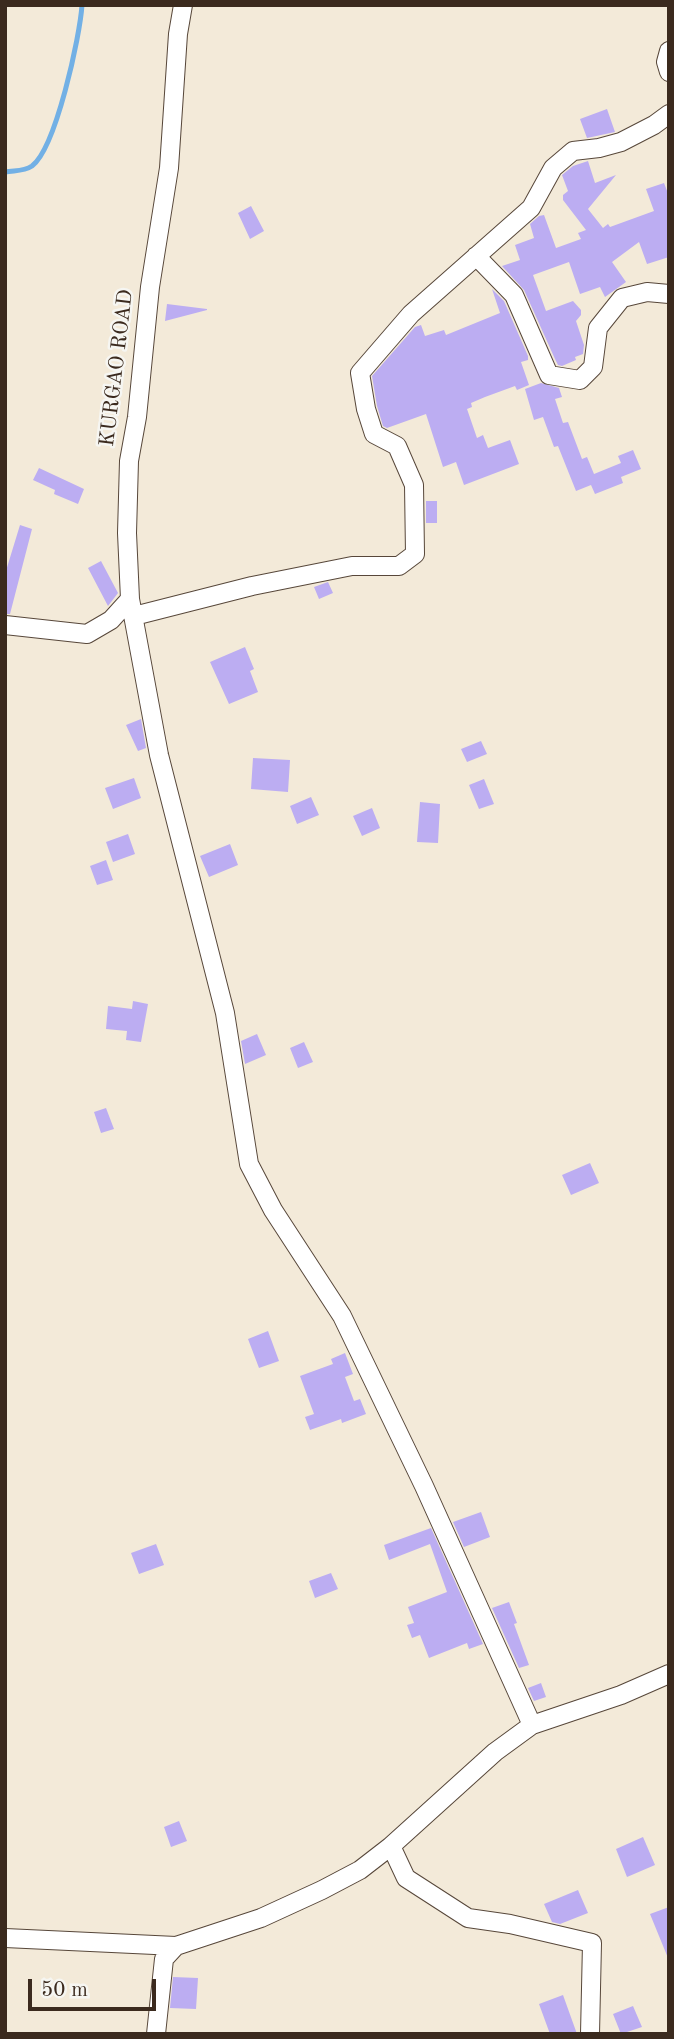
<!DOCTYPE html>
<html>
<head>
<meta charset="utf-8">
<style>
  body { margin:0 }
  #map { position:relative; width:674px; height:2039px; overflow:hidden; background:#f3ead9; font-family:"Old Standard TT",serif }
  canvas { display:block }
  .frame { position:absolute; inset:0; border:7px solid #3b2a1e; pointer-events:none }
  .scale { position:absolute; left:28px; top:1979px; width:128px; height:32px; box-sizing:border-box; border:4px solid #3b2a1e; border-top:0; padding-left:9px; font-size:21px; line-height:24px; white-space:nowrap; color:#3b2a1e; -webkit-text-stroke:5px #f6f6f2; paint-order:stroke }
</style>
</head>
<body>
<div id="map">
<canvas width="674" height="2039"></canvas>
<div class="frame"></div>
<div class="scale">50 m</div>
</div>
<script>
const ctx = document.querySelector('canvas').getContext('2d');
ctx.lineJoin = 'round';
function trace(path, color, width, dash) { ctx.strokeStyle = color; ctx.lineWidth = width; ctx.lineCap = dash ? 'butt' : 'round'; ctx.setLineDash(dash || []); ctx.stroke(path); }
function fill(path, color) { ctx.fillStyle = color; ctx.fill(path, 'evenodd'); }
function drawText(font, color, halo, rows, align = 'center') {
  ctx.font = font + ' "Old Standard TT",serif'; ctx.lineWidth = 5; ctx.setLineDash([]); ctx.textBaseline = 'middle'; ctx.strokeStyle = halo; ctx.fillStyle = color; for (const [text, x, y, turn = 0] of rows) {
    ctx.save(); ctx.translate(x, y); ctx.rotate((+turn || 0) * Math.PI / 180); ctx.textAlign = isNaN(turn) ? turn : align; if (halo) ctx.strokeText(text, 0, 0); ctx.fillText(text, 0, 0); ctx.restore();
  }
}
const stream = new Path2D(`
  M5,172C14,170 23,172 32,166C56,148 80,36 82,5`);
const building = new Path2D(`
  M607,109L615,132L587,138L580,119Z
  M588,161L595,183L616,175L588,209L603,228L608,224L610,227L654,211L646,189L664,183L669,196V257L647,264L639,242L612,262L626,282L605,297L600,287L580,294L569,262L533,275L546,311L573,301L581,310V315L576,321L584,345L583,354L575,357L576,360L562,366L558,365L555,359L524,290L502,266L520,260L515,245L534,238L530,224L539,216L544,215L556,248L581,239L578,233L586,230L563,200V195L568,191L562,175L573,166Z
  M251,206L264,231L250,239L238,213Z
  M492,289L504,301L528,356V360L521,362L529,385L517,390L515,386L485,397L471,403L472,407L467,409L477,438L483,435L488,448L510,440L519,464L464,485L456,462L443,467L426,414L387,428L383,426L377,406L372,376L415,327L421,325L425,336L444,330L446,335L500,313Z
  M167,304L207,309V310L165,321Z
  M541,383L559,388L562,397L555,399L563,423L568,422L582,459L587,457L594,474L621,463L618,456L633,450L641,469L621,477L623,483L595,494L591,485L576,491L558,446L554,447L543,417L534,420L525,389Z
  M39,468L84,489L78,504L54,494L55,490L33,480Z
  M426,501H437V523H426Z
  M20,525L32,529L10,614H5V574Z
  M101,561L118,593L108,606L88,568Z
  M328,582L333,593L319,599L314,587Z
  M245,647L254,669L250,671L258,692L229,704L210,662Z
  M141,719L146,748L138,751L126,725Z
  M481,741L487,754L467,762L461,749Z
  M253,758L290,760L288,792L251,789Z
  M134,778L141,798L113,809L105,788Z
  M484,779L494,804L479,809L469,785Z
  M311,797L319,815L297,824L290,806Z
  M420,802L440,804L438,843L417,842Z
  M372,808L380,828L362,836L353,816Z
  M128,834L135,854L113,862L106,842Z
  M230,844L238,865L209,877L200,856Z
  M106,860L113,880L97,885L90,866Z
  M133,1001L148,1004L141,1042L126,1040L127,1031L106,1029L108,1006L132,1009Z
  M257,1034L266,1055L245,1064L241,1041Z
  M304,1042L313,1062L298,1068L290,1048Z
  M106,1108L114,1129L101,1133L94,1112Z
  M590,1163L599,1183L571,1195L562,1175Z
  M268,1331L279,1361L259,1368L248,1339Z
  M345,1353L353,1374L345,1377L354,1401L360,1399L366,1414L342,1423L341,1419L310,1430L305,1417L314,1414L300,1376L333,1364L331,1359Z
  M481,1512L490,1537L464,1547L453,1522Z
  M431,1528L483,1644L469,1649L467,1643L429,1658L420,1635L412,1638L407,1625L414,1623L408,1607L447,1592L430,1544L389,1560L384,1545Z
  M156,1544L164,1565L139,1574L131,1553Z
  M331,1573L338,1589L315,1598L309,1581Z
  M509,1602L517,1623L514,1624L529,1665L519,1668L492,1608Z
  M541,1683L546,1697L534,1701L528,1688Z
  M179,1821L187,1841L171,1847L164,1827Z
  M643,1837L655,1865L627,1877L616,1849Z
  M578,1890L588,1913L560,1924L552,1922L544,1904Z
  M669,1907V1958H668L650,1914Z
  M173,1977L198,1978L196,2009L170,2008Z
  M563,1995L577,2034H550L539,2004Z
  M633,2006L642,2027L621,2034L613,2014Z`);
const minor = new Path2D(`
  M669,51L666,62L669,72
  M476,256L514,295L549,375L580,380L593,367L598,328L622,298L647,292L669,294
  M130,599L159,755L225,1013L249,1164L273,1210L342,1316L424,1486L532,1725
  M134,616L252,586L352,566H399L415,554L414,485L397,446L374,434L366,409L360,373L411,314L531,208L553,168L573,151L599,148L621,142L654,125L669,114
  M5,625L87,634L111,620L130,599L127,533L129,461L137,417L150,287L169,168L178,34L183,5
  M391,1846L406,1878L468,1918L510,1924L592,1943L590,2034
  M5,1938L176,1946
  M156,2034L164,1959L176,1946L261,1918L322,1890L360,1870L391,1846L495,1752L532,1725L621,1695L669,1674`);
const streetNames = [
  ["KURGAO ROAD",117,368,-83]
];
trace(stream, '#72b0e5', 5);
fill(building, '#bcadf2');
trace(minor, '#57473a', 20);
trace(minor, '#fff', 18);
drawText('21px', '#3b2a1e', '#f6f6f2', streetNames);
</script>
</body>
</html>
